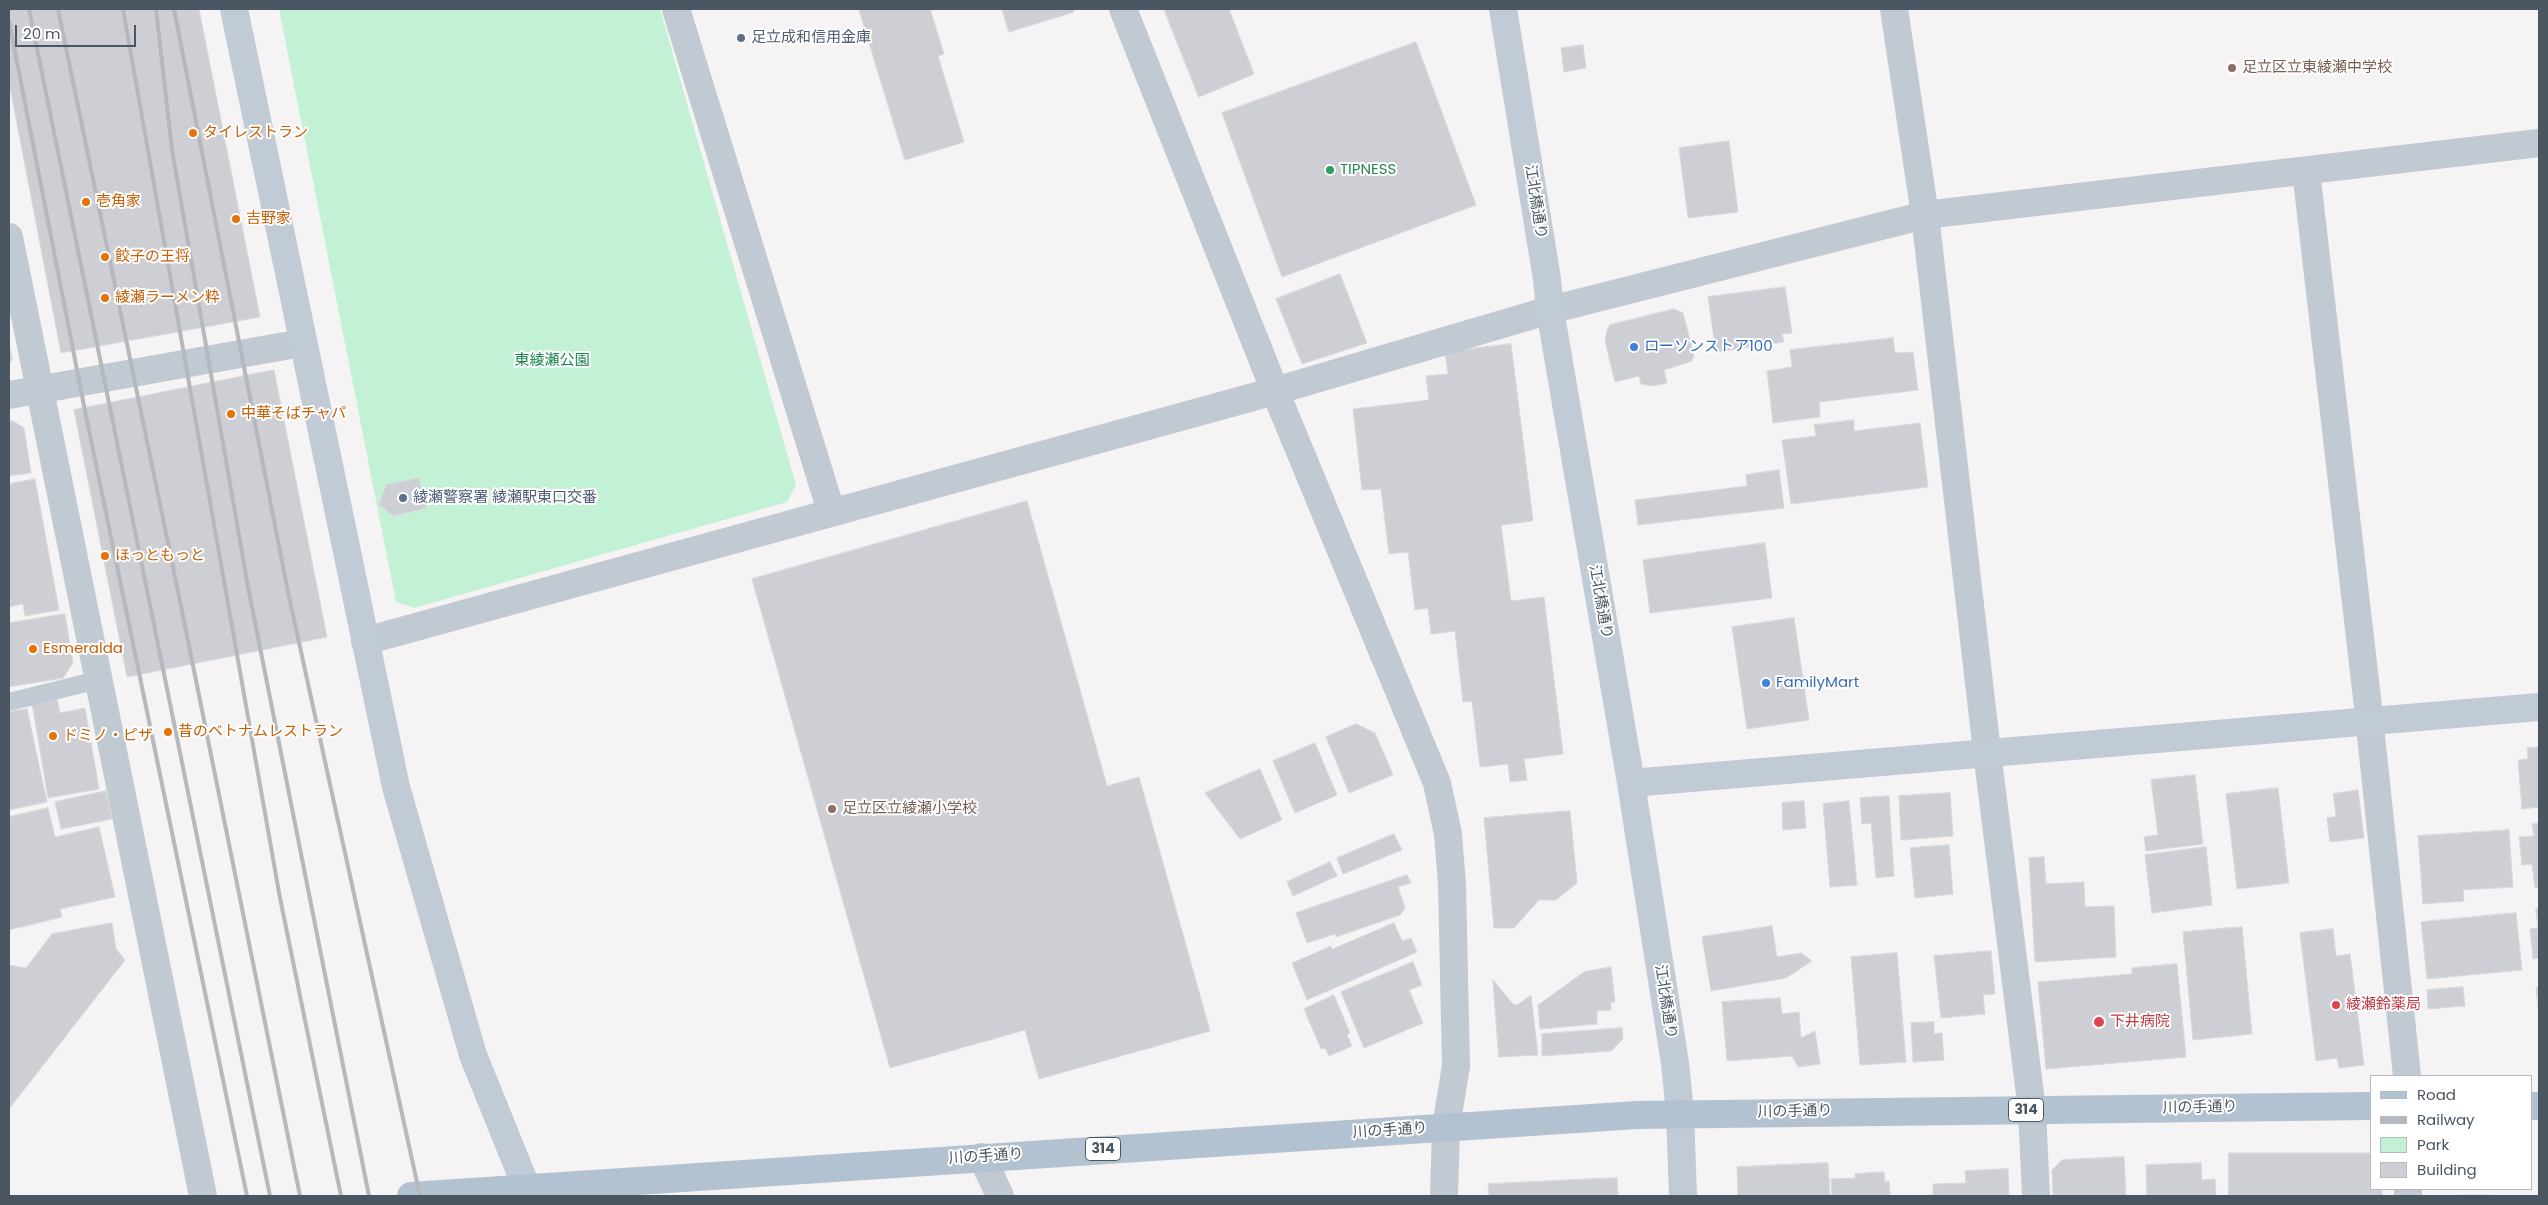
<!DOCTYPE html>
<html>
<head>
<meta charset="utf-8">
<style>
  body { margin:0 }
  #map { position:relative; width:2548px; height:1205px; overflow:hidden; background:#f5f3f3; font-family:Poppins,sans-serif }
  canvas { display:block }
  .frame { position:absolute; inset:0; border:10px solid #4a5661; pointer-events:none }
  .legend { position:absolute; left:2370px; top:1075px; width:162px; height:115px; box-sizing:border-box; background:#fff; border:1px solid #b7bbc0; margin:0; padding:6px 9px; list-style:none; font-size:15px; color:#4a5661 }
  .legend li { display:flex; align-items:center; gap:10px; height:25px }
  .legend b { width:25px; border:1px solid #b7bbc0 }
  .scale { position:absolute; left:15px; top:25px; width:121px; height:22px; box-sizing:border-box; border:2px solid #4a5661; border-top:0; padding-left:6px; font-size:15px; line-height:18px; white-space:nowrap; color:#4a5661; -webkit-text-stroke:4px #fff; paint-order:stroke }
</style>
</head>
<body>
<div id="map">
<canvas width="2548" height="1205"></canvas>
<div class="frame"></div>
<ul class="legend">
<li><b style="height:6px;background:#b3c2d1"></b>Road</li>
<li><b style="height:6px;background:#b5b8bd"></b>Railway</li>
<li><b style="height:14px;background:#c3f1d5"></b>Park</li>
<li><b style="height:14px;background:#cdcfd5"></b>Building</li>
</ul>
<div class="scale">20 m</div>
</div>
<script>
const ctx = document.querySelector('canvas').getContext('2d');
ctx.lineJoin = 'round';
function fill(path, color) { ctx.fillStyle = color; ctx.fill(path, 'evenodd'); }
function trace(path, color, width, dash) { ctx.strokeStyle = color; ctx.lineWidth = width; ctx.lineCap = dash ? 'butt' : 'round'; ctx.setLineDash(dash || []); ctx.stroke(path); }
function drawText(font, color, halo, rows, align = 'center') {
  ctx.font = font + ' Poppins,"Noto Sans JP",sans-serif'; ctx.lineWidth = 4; ctx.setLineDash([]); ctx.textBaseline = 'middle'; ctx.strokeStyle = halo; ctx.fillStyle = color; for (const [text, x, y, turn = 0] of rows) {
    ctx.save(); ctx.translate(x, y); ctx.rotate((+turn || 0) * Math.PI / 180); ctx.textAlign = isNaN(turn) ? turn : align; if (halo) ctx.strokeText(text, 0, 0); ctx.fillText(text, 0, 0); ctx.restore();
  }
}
const green = new Path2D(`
  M279,9H660L796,485L787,502L414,608L396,602Z`);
const building = new Path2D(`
  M9,9H199L260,317L61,353L9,82Z
  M859,9H930L944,54L938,56L964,142L905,160Z
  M1002,9H1073L1074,12L1009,32Z
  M1164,9H1229L1254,74L1199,97Z
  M1416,42L1476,205L1282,277L1222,113Z
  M1583,45L1586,68L1564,72L1561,48Z
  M1729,141L1738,212L1688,218L1679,148Z
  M1340,274L1367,343L1302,364L1276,299Z
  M1785,287L1792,333L1782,334L1784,342L1716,352L1708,297Z
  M1674,309L1683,313L1694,355L1692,361L1664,370L1667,383L1652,386L1641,384L1639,376L1615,382L1605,341L1607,330L1610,325Z
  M1893,338L1895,353L1913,352L1918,390L1819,402L1820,417L1773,423L1767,371L1792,367L1790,350Z
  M9,343L12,359L9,365Z
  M1511,344L1533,521L1501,525L1511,601L1544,597L1563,754L1524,759L1527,780L1510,782L1508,764L1480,767L1472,701L1463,702L1455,631L1431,634L1428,608L1415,610L1408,552L1389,554L1381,489L1362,490L1353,409L1429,400L1426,376L1448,374L1445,352Z
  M274,370L327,637L127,677L74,410Z
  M1854,420V431L1920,423L1928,487L1791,504L1782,440L1816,436L1814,425Z
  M9,421H13L24,428L31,473L9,476Z
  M1779,470L1784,508L1638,525L1635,500L1747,486L1746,475Z
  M419,478L426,508L393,516L379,504L386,485Z
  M35,479L59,610L25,616L23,604L9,607V484Z
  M1027,501L1107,786L1139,777L1210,1031L1039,1079L1025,1030L890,1068L752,579Z
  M1765,543L1772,598L1650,613L1643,560Z
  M65,614L73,663L63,678L9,687V623Z
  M1794,618L1809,720L1747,729L1732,627Z
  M57,699L60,713L85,708L99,789L48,798L32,703Z
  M27,709L47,802L9,810V712Z
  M1356,724L1375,733L1393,775L1349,793L1326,737Z
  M1315,743L1337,795L1295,813L1273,761Z
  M2539,747V807L2522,809L2518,760L2528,759L2527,748Z
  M1260,769L1282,820L1240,839L1205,793Z
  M2195,775L2203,844L2146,851L2144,837L2158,835L2151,780Z
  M2278,788L2289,883L2237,889L2226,794Z
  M2358,790L2364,838L2330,842L2327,818L2336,816L2333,794Z
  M106,791L112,819L61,829L55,802Z
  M1950,793L1953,836L1901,840L1899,796Z
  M1889,796L1894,876L1876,878L1871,823L1862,824L1860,798Z
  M1804,801L1806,828L1783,830L1782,803Z
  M1849,801L1857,885L1830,887L1823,804Z
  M48,808L55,837L99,827L115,897L60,909L62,917L9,930V817Z
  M1570,811L1577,883L1556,900H1539L1514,928H1494L1484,818Z
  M2539,823V887L2535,888L2532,864L2522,865L2519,837L2534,836L2532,824Z
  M2509,830L2513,887L2463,890L2464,901L2423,904L2418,836Z
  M1394,834L1402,850L1343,874L1337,858Z
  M1949,845L1953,894L1915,898L1910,848Z
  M2206,847L2212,905L2152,913L2145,855Z
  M2044,857L2046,884L2084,882L2085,907L2114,906L2116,957L2035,962L2029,858Z
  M1330,862L1337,876L1293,896L1287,882Z
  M1407,875L1411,883L1398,887L1405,908L1400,915L1336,937L1335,934L1307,943L1296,913Z
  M2536,909H2539V958L2533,959L2530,929L2538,928Z
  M2516,913L2522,970L2427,979L2421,922Z
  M112,923L116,949L125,960L9,1109V965L26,968L52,934Z
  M1394,923L1402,941L1411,938L1417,952L1307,1000L1292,963L1331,946L1332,949Z
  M1772,926L1777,957L1801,953L1812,961L1786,978L1711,991L1702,937Z
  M2242,927L2252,1034L2193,1040L2183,932Z
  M2333,929L2336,956L2350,954L2364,1065L2339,1068L2337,1058L2316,1061L2300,933Z
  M1991,951L1995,994L1983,995L1985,1014L1941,1018L1934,956Z
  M1897,953L1906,1062L1860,1065L1851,957Z
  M1413,962L1422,985L1409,990L1423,1023L1364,1048L1341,992Z
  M2177,964L2186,1057L2046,1069L2038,982L2132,974V968Z
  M1611,967L1615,1002H1611V1010L1597,1011V1024L1540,1029L1538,1005L1584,972Z
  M1493,980L1513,1004L1517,1005L1531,995L1538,1055L1499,1057Z
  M2463,987L2465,1006L2428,1009L2427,990Z
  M2539,987V1014L2536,988Z
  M1334,995L1350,1033L1347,1035L1352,1046L1329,1056L1325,1048L1321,1049L1304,1009Z
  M1780,998L1782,1014L1799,1012L1801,1038L1815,1031L1820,1064L1798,1067L1792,1056L1727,1061L1722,1002Z
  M1934,1022V1034L1942,1033L1944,1060L1913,1062L1911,1023Z
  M1622,1028L1623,1039L1611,1051L1542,1056V1034Z
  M2229,1153H2372V1189H2382V1196H2229Z
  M2124,1157L2126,1196H2053L2052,1170L2062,1160Z
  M1828,1163L1830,1196H1738L1737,1167Z
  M2201,1163L2202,1180L2215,1179L2216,1196H2147L2146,1165Z
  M2008,1169L2009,1196H1914L1933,1195V1184L1966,1183L1965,1171Z
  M1884,1172L1885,1182L1889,1181L1890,1196H1832L1831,1179L1855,1178V1174Z
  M1617,1178L1618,1196H1489L1488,1184Z
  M2460,1195H2492V1196H2460Z`);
const lane = new Path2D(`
  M9,702L98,680`);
const street = new Path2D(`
  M676,9L831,511
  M1123,9L1275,391L1437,783L1448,834L1452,884L1456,1066L1446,1127L1444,1196
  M1894,9L1925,215L1987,752L2032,1110L2036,1196
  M2306,171L2367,698L2407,1076
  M9,237L203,1196
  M9,395L302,343
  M365,641L1275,391L1550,310L1925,215L2539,143
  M982,1157L1000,1196
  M2408,1196V1189`);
const secondary = new Path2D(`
  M234,9L396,787L473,1055L530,1196
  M1503,9L1547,279L1550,310L1631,783L1675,1063L1680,1113L1683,1196
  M1631,783L2539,707`);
const primary = new Path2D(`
  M2532,1106H2539
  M411,1196L1637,1115L2372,1106`);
const rail = new Path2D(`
  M29,9L270,1196
  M58,9L181,606L300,1196
  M123,9L280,898L341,1196
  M156,9L172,150L248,587L369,1196
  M174,9L288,592L420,1196
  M9,21L85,411L247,1196`);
const markers = [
  [741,38,5,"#5c6f8a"],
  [2232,68,5,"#8d6e63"],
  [193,133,5,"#e8710a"],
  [1330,170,5,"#2e9e5b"],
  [86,202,5,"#e8710a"],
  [236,219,5,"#e8710a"],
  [105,257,5,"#e8710a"],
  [105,298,5,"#e8710a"],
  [1634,347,5,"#3f7fe0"],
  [231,414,5,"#e8710a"],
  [403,498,5,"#5c6f8a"],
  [105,556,5,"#e8710a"],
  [33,649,5,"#e8710a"],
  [1766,683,5,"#3f7fe0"],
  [168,732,5,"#e8710a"],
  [53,736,5,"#e8710a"],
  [832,809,5,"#8d6e63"],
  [2336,1005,5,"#e0444e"],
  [2099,1022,6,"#e0444e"]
];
const shields = [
  [2026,1110,35],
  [1103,1149,35]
];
const shieldNames = [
  ["314",2026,1110],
  ["314",1103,1149]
];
const serviceNames = [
  ["足立成和信用金庫",751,38],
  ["綾瀬警察署 綾瀬駅東口交番",413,498]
];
const educationNames = [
  ["足立区立東綾瀬中学校",2242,68],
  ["足立区立綾瀬小学校",842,809]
];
const foodNames = [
  ["タイレストラン",203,133],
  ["壱角家",96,202],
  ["吉野家",246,219],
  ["餃子の王将",115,257],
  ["綾瀬ラーメン粋",115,298],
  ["中華そばチャパ",241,414],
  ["ほっともっと",115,556],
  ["Esmeralda",43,649],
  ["昔のベトナムレストラン",178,732],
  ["ドミノ・ピザ",63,736]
];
const leisureNames = [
  ["TIPNESS",1340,170]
];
const streetNames = [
  ["江北橋通り",1535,202,81],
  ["江北橋通り",1600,602,80],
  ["江北橋通り",1665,1002,81],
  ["川の手通り",2200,1108,-1],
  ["川の手通り",1795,1112,-1],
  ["川の手通り",1390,1131,-4],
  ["川の手通り",986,1157,-4]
];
const shopNames = [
  ["ローソンストア100",1644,347],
  ["FamilyMart",1776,683]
];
const parkNames = [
  ["東綾瀬公園",552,361]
];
const healthNames = [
  ["綾瀬鈴薬局",2346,1005],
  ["下井病院",2110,1022]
];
fill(green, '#c3f1d5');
fill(building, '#cdcfd5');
trace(building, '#d7d9de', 1);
trace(lane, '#c1cad2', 18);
trace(street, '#c1cad2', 28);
trace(secondary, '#c1cbd6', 28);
trace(primary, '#b3c2d1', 28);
trace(rail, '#b5b8bd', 4);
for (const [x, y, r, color] of markers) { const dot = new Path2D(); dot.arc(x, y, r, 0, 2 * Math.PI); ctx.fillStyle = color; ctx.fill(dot); trace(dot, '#fff', 2); }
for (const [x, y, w] of shields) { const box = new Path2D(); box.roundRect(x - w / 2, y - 11.5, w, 23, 4); ctx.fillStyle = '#fff'; ctx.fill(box); trace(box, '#4a5661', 1); }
drawText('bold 14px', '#4a5661', null, shieldNames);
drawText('15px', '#4e5e75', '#fff', serviceNames, 'left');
drawText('15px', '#785e54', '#fff', educationNames, 'left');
drawText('15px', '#c56008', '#fff', foodNames, 'left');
drawText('15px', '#27864d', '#fff', leisureNames, 'left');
drawText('15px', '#4a5661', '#fff', streetNames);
drawText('15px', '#366cbe', '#fff', shopNames, 'left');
drawText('15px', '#17864f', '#fff', parkNames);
drawText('15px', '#be3a42', '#fff', healthNames, 'left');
</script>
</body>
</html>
